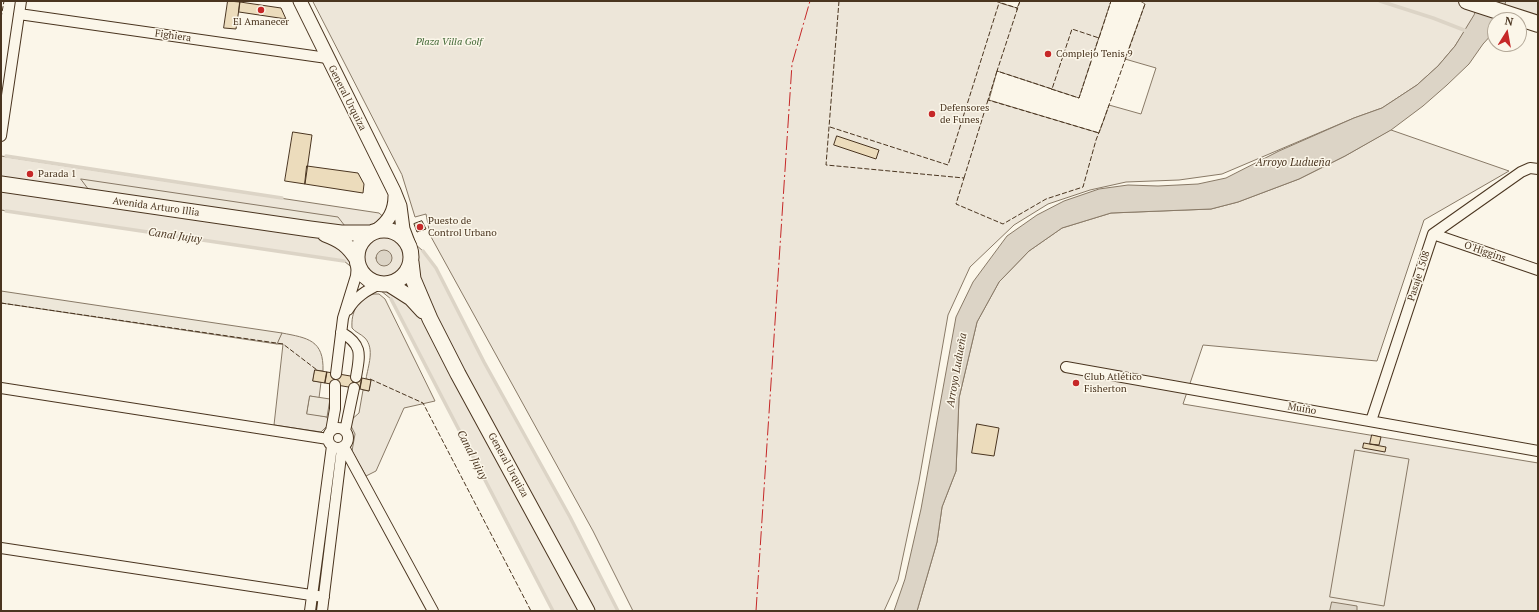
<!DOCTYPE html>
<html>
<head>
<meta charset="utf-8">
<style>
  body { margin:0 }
  #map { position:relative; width:1539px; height:612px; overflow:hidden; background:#fbf6e9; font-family:"PT Serif",serif }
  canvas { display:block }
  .frame { position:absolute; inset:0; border:2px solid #4a3520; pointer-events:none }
  .north { position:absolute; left:1487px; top:12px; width:40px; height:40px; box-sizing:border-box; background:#fbf6e9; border:1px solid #b4a999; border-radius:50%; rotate:11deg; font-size:11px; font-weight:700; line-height:16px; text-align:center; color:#4a3520 }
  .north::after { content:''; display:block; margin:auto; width:14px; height:18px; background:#c62828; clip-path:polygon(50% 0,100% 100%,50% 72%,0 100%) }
</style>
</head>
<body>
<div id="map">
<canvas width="1539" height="612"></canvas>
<div class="frame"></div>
<div class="north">N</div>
</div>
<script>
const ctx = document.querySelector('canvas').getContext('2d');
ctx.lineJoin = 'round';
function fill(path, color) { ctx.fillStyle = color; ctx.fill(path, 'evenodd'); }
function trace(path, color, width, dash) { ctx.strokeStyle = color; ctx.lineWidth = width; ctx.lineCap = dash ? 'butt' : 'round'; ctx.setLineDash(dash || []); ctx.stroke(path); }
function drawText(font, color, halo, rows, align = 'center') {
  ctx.font = font + ' "PT Serif",serif'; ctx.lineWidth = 3; ctx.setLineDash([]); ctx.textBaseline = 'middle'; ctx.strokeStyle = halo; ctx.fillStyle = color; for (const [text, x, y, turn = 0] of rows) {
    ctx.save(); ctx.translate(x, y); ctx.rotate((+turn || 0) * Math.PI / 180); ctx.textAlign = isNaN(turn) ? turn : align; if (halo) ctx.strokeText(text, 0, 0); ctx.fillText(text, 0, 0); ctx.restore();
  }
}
const green = new Path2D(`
  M313,1H1000V3L1017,8L1020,1H1111L1079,98L997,71L989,100L1099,133L1109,105L1141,114L1156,68L1125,59L1145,4L1140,1H1479L1475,15L1455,46L1438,66L1417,85L1382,108L1354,118L1222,174L1179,180L1126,182L1090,190L1048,204L1014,225L970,267L948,315L919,481L898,580L884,611H633L593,531L430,235L426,214L415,217L402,175Z
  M1506,1H1538V16L1505,5Z
  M1391,130L1509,171L1424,220L1377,361L1203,345L1183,404L1538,463V611H917L937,542L942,507L956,471L959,398L977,322L999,282L1029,251L1062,228L1111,213L1211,209L1238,202L1299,179L1345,156Z
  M1,156L379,213L423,251L436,268L484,362L570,517L618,611H553L391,299L344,261L1,210Z
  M373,294H379L385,299L435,401L404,408L376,471L366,476L352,451L355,434L350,424L351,420L359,413L363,390L369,391L371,380L366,379C368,366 375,349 365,338C361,334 355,332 352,328C351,312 357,300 373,294Z
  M282,333C308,338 324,340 323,371L315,370L313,381L321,382L319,398L310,396L307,413L327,417L329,424L321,432L274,425L283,344H277Z`);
const parking = new Path2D(`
  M81,179L338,217L348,230L90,191Z
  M1,291L282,333L277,344L1,303Z
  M310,396L330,399L327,417L307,414Z
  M1355,450L1409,459L1384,606L1330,597Z`);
const water = new Path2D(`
  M1479,1H1506L1499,20H1495V29L1493,33L1483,44L1469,64L1447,85L1423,106L1391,130L1345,156L1299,179L1238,202L1211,209L1111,213L1062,228L1029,251L999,282L977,322L959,398L956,471L942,507L937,542L917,611H894L905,579L921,509L956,317L973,282L1007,236L1037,215L1064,201L1099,189L1128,185L1158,186L1198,184L1226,178L1279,151L1354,118L1382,108L1417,85L1438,66L1455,46L1474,15Z
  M376 258a8 8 0 1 1 16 0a8 8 0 1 1-16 0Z
  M1332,602L1357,606V611H1330Z`);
const stream = new Path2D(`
  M1380,1L1433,18L1469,32
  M6,156L282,198
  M6,211L344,261
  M423,251L436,268L484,362L570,517L618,611
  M391,299L553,611`);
const building = new Path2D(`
  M228,1L240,2L236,29L224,28Z
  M240,2L281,8L286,19L239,12Z
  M293,132L312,135L305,184L285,181Z
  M837,136L879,150L876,159L834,145Z
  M307,166L358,173L364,184L363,193L305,184Z
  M422,221L426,229L417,232L414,224Z
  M315,370L327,372L325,383L313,381Z
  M327,372L362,378L360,389L325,383Z
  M362,378L371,380L369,391L360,389Z
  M977,424L999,428L994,456L972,453Z
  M1372,435L1381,437L1379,445L1370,444Z
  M1364,443L1386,447L1385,452L1363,448Z`);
const minor = new Path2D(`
  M19,14L327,58
  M1,136L21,1
  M1433,234L1538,270
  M348,310C355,297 367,290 380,284
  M341,332C363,345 360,354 356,377
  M1066,367L1538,451
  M336,374L343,318L356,276L357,264
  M1,388L328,439
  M1371,421L1433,234L1521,172L1530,168L1538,169
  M328 438a10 10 0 1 1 20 0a10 10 0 1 1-20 0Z
  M331,431L335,409V385
  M345,431L354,388
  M344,447L433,611
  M1,548L324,597
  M310,611L332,446
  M322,611L342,448`);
const tertiary = new Path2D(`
  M300,1L394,191L400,206L403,229L409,245
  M377,230C389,221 395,211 395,196`);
const secondary = new Path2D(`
  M1,184L310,229L341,233H371
  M357 257a27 27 0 1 1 54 0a27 27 0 1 1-54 0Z
  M325,234C341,240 348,245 357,259
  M411,262L413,279L430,319L458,374L587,611
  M389,284L411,298L423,311`);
const primary = new Path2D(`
  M1467,1L1538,24`);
const fence = new Path2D(`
  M839,1L826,165L964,178L956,204L1003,224L1046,199L1083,187L1096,140L1103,122L1145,4
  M995,1L1017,8V10
  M1020,1L997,71L1052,89L1072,29L1099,38L1111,1
  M1,18L4,1
  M997,71L988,100L1099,133
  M1051,89L1079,98L1099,37
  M830,127L948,165L999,3
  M964,178L988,100
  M1,303L283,344L317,370
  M370,379L423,403L531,611`);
const power = new Path2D(`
  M756,611L792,64L810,1`);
const markers = [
  [261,10,4,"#c62828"],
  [1048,54,4,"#c62828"],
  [932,114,4,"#c62828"],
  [30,174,4,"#c62828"],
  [420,227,4,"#c62828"],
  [1076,383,4,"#c62828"]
];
const poiNames = [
  ["El Amanecer",261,22,"center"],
  ["Complejo Tenis 9",1056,54],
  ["Defensores",940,108],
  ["de Funes",940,120],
  ["Parada 1",38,174],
  ["Puesto de",428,221],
  ["Control Urbano",428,233],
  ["Club Atlético",1084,377],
  ["Fisherton",1084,389]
];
const streetNames = [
  ["Fighiera",173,36,8],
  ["General Urquiza",347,98,63],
  ["Avenida Arturo Illia",156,207,8],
  ["O'Higgins",1485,252,19],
  ["Pasaje 1508",1419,276,-72],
  ["Muiño",1302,409,10],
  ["General Urquiza",508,465,61]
];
const parkNames = [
  ["Plaza Villa Golf",449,42]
];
const waterNames = [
  ["Arroyo Ludueña",1293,163],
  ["Canal Jujuy",175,236,8],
  ["Arroyo Ludueña",957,370,-80],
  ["Canal Jujuy",472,455,63]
];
fill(green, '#ede6d9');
trace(green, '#887966', 1);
fill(parking, '#ede7d9');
trace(parking, '#887966', 1);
fill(water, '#dcd4c6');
trace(water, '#887966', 1);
trace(stream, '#dcd4c6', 3.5);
fill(building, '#ecdcbc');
trace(building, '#4a3520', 1);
trace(minor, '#4a3520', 12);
trace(tertiary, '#4a3520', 15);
trace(secondary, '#4a3520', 17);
trace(primary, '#4a3520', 18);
trace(minor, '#fbf6e9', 10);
trace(tertiary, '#fbf6e9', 13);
trace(secondary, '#fbf6e9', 15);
trace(primary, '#fbf6e9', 16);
trace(fence, '#4a3520', 1, [5, 2]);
trace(power, '#c62828', 1, [14, 3, 2, 3]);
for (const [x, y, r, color] of markers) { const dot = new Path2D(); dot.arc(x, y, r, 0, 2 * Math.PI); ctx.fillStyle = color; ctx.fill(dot); trace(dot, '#fbf6e9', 1.5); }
drawText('10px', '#4a3520', '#fbf6e9', poiNames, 'left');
drawText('10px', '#4a3520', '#fbf6e9', streetNames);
drawText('italic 10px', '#436837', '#fbf6e9', parkNames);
drawText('italic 11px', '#4a3520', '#fbf6e9', waterNames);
</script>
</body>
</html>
